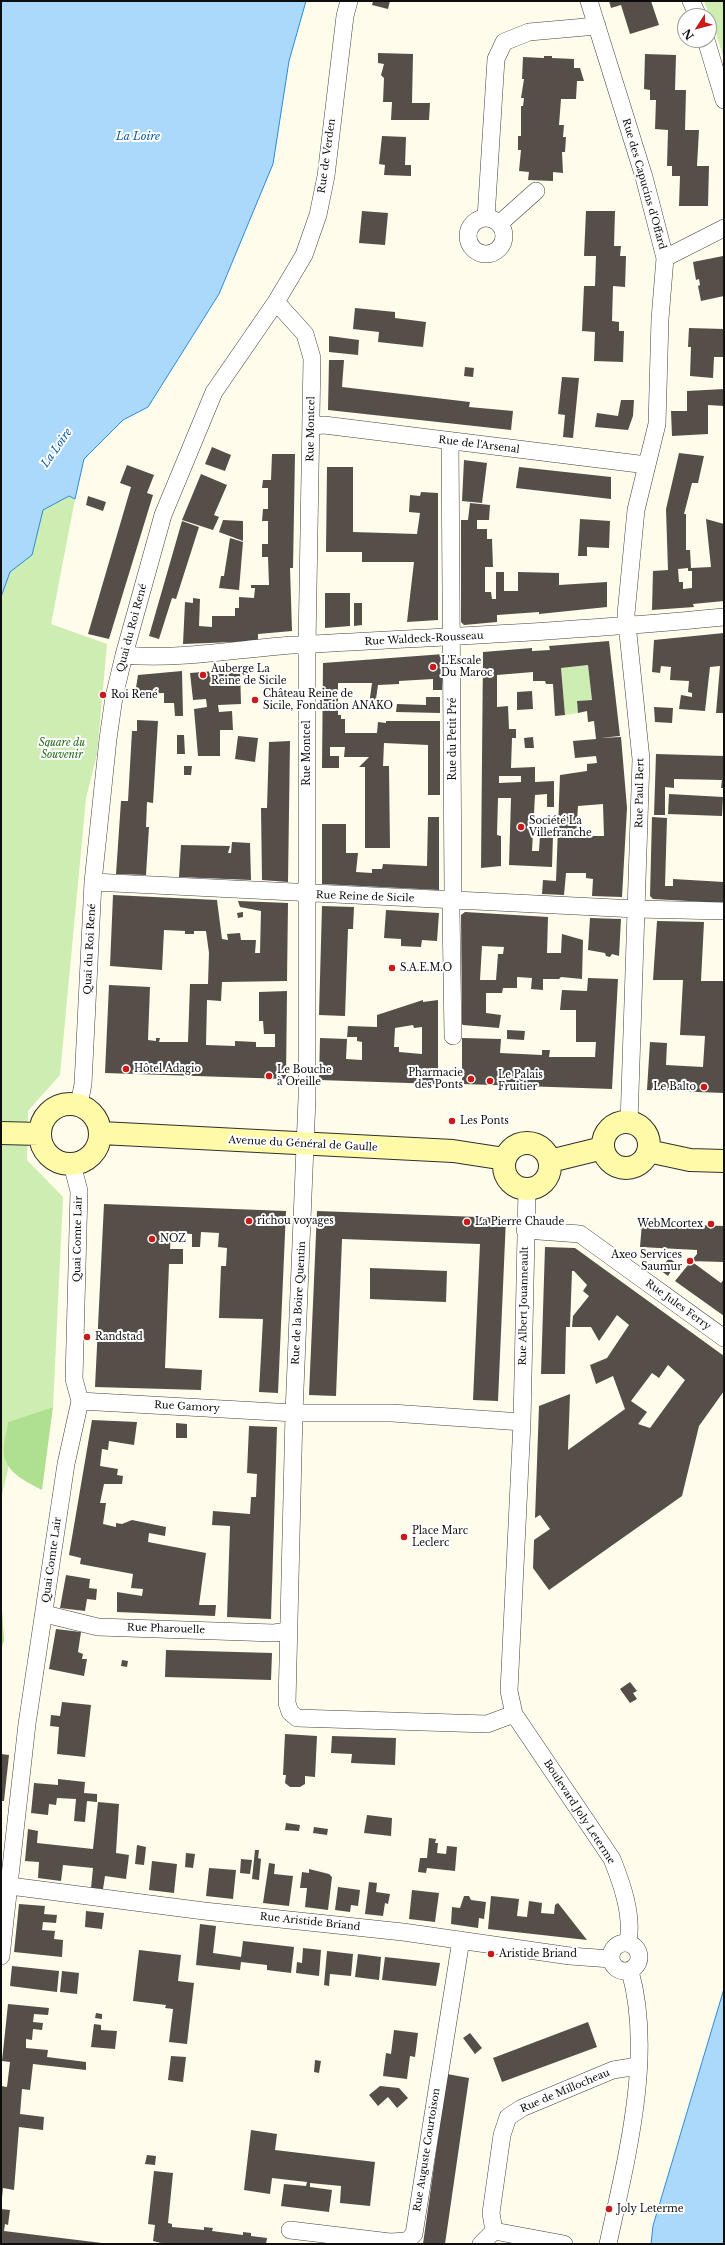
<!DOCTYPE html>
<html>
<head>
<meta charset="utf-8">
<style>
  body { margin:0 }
  #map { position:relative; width:725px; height:2245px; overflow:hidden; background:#fffcec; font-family:"Libre Baskerville",serif }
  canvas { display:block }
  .frame { position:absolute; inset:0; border:2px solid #0d0d0d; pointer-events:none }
  .north { position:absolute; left:677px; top:8px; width:40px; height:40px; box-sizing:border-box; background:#fff; border:1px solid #9e9e9e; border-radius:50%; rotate:234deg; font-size:11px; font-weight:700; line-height:16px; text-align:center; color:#0d0d0d }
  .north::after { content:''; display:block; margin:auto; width:14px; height:18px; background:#ca1917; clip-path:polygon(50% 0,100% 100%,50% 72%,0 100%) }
</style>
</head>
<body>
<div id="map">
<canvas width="725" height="2245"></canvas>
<div class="frame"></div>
<div class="north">N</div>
</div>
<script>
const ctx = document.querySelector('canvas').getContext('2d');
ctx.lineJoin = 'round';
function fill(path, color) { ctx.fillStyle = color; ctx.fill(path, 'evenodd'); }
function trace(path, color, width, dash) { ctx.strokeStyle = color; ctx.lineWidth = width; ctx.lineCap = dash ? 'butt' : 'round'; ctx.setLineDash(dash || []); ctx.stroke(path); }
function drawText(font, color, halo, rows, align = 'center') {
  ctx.font = font + ' "Libre Baskerville",serif'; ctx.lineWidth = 4; ctx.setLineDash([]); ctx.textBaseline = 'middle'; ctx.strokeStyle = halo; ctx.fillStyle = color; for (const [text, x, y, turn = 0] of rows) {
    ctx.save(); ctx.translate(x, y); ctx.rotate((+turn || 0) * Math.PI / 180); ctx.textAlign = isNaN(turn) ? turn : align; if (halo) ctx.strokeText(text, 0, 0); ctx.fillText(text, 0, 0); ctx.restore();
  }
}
const green = new Path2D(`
  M704,1H724V59L714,27Z
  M69,496L75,499L51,624L107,644L97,754L86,798L60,1075L28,1111L27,1160L63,1197L53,1407L8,1422L4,1454L9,1465L1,1499V597L10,572L32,555L43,510Z
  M588,665L592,700L577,701L578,713L565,715L561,668Z`);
const forest = new Path2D(`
  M53,1407L42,1490C27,1482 6,1473 4,1454C3,1444 7,1431 8,1422Z
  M1,1594L4,1641L1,1648Z`);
const water = new Path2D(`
  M1,1H306L289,61L273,164L219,294L148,407L123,420L84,459L75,499L69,496L43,510L32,555L10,572L1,597Z
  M724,1989V2244H651L653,2226Z`);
const building = new Path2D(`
  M373,1H390L388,9L372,5Z
  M609,1H651L659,25L630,34L621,5L611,8Z
  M378,53L413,54L412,103H430L429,120H391L392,102H383L384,78L381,75L384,64L378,63Z
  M645,54L676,55L675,90H686L685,130H699L697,166H709L708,206H679L680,176H672V166H667L668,130L655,129L656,100H650V90L644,89Z
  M544,56H552V58L574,59V68H580L584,81H577L576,99H561L559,125H564L563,137H566L565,152H562L563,173L553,172V181L528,180L529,172L519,171L521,150H518V136H521V106H523L524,98H521L524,79H522L523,57L544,58Z
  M382,136L406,137L405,165H411V176L384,175L385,165L379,164Z
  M362,211L388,213L385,245L359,243Z
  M586,211H615L614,246H621L620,256H626L625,287L613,286L612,321L619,322V331H624L623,362L594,361L595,332L582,331L584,286H595L596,256H584Z
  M723,256L724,296L701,301L698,286L700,285L699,279L696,280L693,262Z
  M355,308L395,312V318L426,322L423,347L378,342L379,332L353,329Z
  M689,328L724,329V357H714L713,378L690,376L691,347H688Z
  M329,336L359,340L358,355L329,352Z
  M329,360H344L342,387L470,402L469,407L513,411L511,430L328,410Z
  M465,367L474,368L473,377L464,376Z
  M562,377L579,378L573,438L563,437L565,415L558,414Z
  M724,389V406L708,405V434L672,436L671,411H687V391Z
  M621,400H634L633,416L628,430L595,427L597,413L618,416Z
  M212,447L231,455L225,471L205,464Z
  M679,453L704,456L698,483H692L684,514H686V550H690L691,568L711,567L706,519L724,524V601L693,604L694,607L652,610L653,571L668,570L666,509ZM688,568V571H692V588L683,589V582H679L678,569Z
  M272,454H295L293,568H290L292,631L258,634V641L183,644L185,602L193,603V598L200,599L199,626L212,627V616H235V608H239V597L254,598L255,588H251V585H269L268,557H262V544H268V521H262L263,509H268V488H262L263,480H271Z
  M464,460L487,463L482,503L462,501Z
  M127,465L154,475L147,493L153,495L109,639L88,634L131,487L120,483Z
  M327,467H353V532L417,534L420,513L409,512L410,495L420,496L421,492L438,493V620L407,622L414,562H362V552H326Z
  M519,467L611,477V499L516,488Z
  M201,474L227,485L214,515L219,517L213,530L182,520Z
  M88,496L106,502L103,511L86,505Z
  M470,503L490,505L489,520H477V529H487V539H492L493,567H485V592H491L492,599H496V572H504V591H518V572L559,573V585L607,582V607L539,614V612L497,615V622L464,625L461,622V520H468Z
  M580,519L610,521L609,548L587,547V556H578Z
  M223,520L243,521V541L219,532Z
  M182,521L199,527L176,599L172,598L159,639L149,636Z
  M230,538L243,542L239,590L219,588L221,576H224Z
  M325,593H350V626L325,628Z
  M354,603H362V625L354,626Z
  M724,633V713H716L720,666L710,667L705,711L679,709L681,695L692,697V693L688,692L689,681L670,680L671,667L661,666L660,673L652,672L654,640Z
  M609,641L620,736L600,738L621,737L627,808L622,897L592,896L593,879L586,878V873H566L564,895L542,894L543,880L556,881L560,775L587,771V764L597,763L596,756L575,758L573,741L596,739L594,721L588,722L587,711L578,713L577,701L592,700L588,665L561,668L565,715L555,716L553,684H546L545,681H533V672L497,675V707L508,706L509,729H516V738H512L511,768L535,767V782L554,781V807H547V794L535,795L532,851H539L540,835H553L552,867L509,865L511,798H498L497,835L501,836V866L481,868L483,652L532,648V651L550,650L549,646ZM499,776H521V782L499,783ZM603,804L604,836H576L578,806Z
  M444,654L442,690H433V679L399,681V684L378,685L375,706L369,705L372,683H338V715H341V719H345V733H377L378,722L386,723V721H440V795H428V745L384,743L383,766H389L390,848H365V767H359L369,757H344L345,747H330V756H339V768H322L323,663Z
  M240,669L241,704L218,705L219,712L232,711L233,730H220V756H198L194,709L207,707L206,699L193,700L190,673Z
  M182,671L183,716H175L174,703H164V693L135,694L138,675Z
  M532,691L533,709L517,710V692Z
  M426,697H440V713L396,712L397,704L426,705Z
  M654,707L673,708L672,723L655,722Z
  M137,720L158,721L153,803L147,802L146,827H149L146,875L116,874L121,801H128L132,731H137Z
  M177,735H184L185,754H177Z
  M238,736L258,738L255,762L235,759Z
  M533,737L534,748H525L524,738Z
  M290,741L288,882L262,880L261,808H267L269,742Z
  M656,754L724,756V788H721L722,780L674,779V788L665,787V815H654Z
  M184,766H192L191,775H184Z
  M669,794L723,797L722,816L668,814Z
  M428,817H439V890L322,884V824H346V853H358L356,872L372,873V869H382L383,864L427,866Z
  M652,817L667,818L665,886H673V879L724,882V903L653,899L650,896Z
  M232,842L250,843L251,880L179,877L181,845L230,846L228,853H231Z
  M113,895L217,900L222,939L228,940L227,934L240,933L241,940H256L255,953H260L261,911L240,907L238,901L288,903L287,981L222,982L221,1001L207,1000L206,1045L235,1046V1041L256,1042V1047H275V1034H264L263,1021H259V992L287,991L286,1079L105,1073L109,985L150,987L148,1040L156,1041V1038H160L159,1042H188L190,984H208L209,953L206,931H194V934H185V931L164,930L162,970L110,966Z
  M322,906L354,907L353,929H348L345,1016L319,1015Z
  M386,910L439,913L437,941L422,940L421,947L401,946V939L384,938Z
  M243,912V917L238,918L237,913Z
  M465,912L548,917L547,953H561L562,934L583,940L582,979L561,977L559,979H543V990L531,989L532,978L517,977V988H503L502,993H486V1013L501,1015L499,1028L463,1025L462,1024L461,915ZM482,946L504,947L503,954H498L496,980H480Z
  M590,918L621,919L619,956L612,954L610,957L606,956L605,953L588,950Z
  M657,921L704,922L701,981H724V1093L647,1090L650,1042L667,1043L666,1065L703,1067L705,1036L680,1035L683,980H653Z
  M588,978L618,979L612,1089L462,1084V1038L501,1039L500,1053L542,1055V1050H550L549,1057H595L596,1042H576V1010H560L562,990L587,991Z
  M423,1000V1002L438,1000V1084L319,1080L320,1038L347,1039L346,1059L362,1060V1042L357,1041V1037H347L348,1026L377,1027V1015ZM413,1025L414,1028L422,1027V1054L399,1052V1047H394L395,1028Z
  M507,1030L525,1031L524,1040L507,1039Z
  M104,1204L286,1211L278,1393L259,1392L263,1319L219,1318L221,1266H226L227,1248L218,1247L219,1233L201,1232L200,1247H192V1234L171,1233L170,1249H183V1264H169L165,1368L202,1370L201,1390L95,1387Z
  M317,1211L506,1218L498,1401L473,1400L480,1244L342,1239L336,1396L309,1395Z
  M642,1223L724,1226V1262L691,1261L721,1283L724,1279V1316L675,1281L697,1254V1250L640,1247Z
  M545,1247L575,1248L724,1356V1391L699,1426L682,1496L549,1590L533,1568L534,1540L550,1529L540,1515L535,1518L539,1406L570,1394L568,1450L625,1409L613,1376L596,1384L590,1365L607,1358L629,1325L617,1315L599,1341L591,1327H572L573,1316L589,1296L583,1291L587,1285L574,1271H572L570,1327H566L565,1374H541ZM668,1365L685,1380L650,1428L638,1424L647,1412L631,1401L652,1373L659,1378Z
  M669,1258L676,1263L668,1276L660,1270Z
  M370,1268L447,1271L446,1302L370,1299Z
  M92,1420L137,1422L134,1445L109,1441L108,1450L102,1449L100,1466L118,1469L117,1475L123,1476L122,1484H104L100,1503H106L103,1524L116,1527V1523L122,1524L132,1520L166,1527L165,1536L149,1533L148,1542L206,1553L199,1605H216L215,1616L117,1612V1592L142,1596L143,1589L131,1588L133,1574L80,1564L81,1558L69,1555Z
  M176,1423L187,1424V1438H176Z
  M249,1426L277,1427L271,1619L227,1617L230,1526L212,1525L213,1511L250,1514L251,1497H256L257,1474L247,1473Z
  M66,1575L90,1579L89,1588L97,1589L96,1600L87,1599L85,1611L60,1608Z
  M56,1629L81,1632L78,1652L83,1654L82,1659H87L84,1676L49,1669Z
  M166,1650L272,1653L271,1680L165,1677Z
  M122,1660L128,1661L127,1667L121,1666Z
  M630,1682L637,1691L633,1693L637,1699L630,1703L620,1689Z
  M62,1702L91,1705L85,1757L57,1754L59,1727L50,1726L51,1715L60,1716Z
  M285,1734L317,1736L315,1777L305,1776V1784L300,1787H290L285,1783L286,1775H283Z
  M332,1736L396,1738L395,1765L351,1763L352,1754L331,1753Z
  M1,1754L9,1755L4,1801H1Z
  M58,1779L85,1782L84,1793L97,1794V1802L87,1801L85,1822L74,1821L76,1799L57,1798L56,1805L49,1804L48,1815L31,1813L34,1783L58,1785Z
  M98,1802L119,1804L116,1853L129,1855L126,1879L105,1876L103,1889L91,1888L93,1868L63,1865L61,1881L38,1878L39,1862L25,1861L28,1829L38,1831L37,1843L93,1849Z
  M367,1815L392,1818L391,1836L364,1833Z
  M286,1823L300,1825L299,1831L285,1830Z
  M314,1827L328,1829L327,1835L313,1833Z
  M429,1838L436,1839L435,1843H438L437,1853L446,1854L447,1846L457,1847L455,1871L427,1868L426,1873L418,1872L420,1858H427Z
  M137,1845L146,1847L144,1865L135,1864Z
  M255,1850H259L258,1858L261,1859L259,1880L252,1879Z
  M186,1853L195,1854L193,1868L185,1867Z
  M241,1859L252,1860L250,1874L240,1873Z
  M152,1861L177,1864L174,1893L149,1890Z
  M269,1863L275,1864L274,1874L293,1876L289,1906L263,1903Z
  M209,1868L236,1870L233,1899L206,1896Z
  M309,1869L329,1874L332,1877L328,1910L305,1907L307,1888H300L302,1872L309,1873Z
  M369,1882L377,1883L376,1892L390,1894L388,1904L385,1903L383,1916L365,1914Z
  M338,1887L360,1890L358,1906L351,1905L350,1912L335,1910Z
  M412,1890L439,1893L435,1922L409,1919Z
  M464,1896H469L471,1900L486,1902L484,1919L479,1918L478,1928L451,1924L452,1907L460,1908Z
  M491,1896L519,1899L517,1916L527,1917L529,1901L542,1903L541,1913L554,1914L555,1905L558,1903L587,1940L488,1929Z
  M19,1904L45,1906L44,1914L57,1915L56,1923L43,1922L42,1930L55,1931L54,1939L63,1940L62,1957L14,1952Z
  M86,1911L104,1913L102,1929L85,1927Z
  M200,1924L216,1926L213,1953L241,1957L243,1941L294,1947L291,1973L267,1970V1965L241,1962L240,1970L196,1965Z
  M303,1948L321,1950L319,1976L296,1973L297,1962L302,1963Z
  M139,1950L181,1955L178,1981L194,1983L187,2044L169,2042L173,2009L165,2008L166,2005L133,2001Z
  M327,1951L353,1954L351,1976L330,1974L329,1986L324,1985Z
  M358,1954L381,1957L379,1980L355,1977Z
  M385,1957L440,1963L436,1986L382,1980Z
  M12,1966L59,1971L57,1992L10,1986Z
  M62,1971L79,1973L77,1994L60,1992Z
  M8,2004L49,2008L48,2015L34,2014L33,2022L43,2023L42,2030L33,2029L32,2040L26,2039V2048L48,2050L47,2057L86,2062V2070L33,2064L30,2090L22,2089L20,2114L44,2117L43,2130L19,2127L14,2190L3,2188L2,2198L1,2086L7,2087L10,2062L2,2061Z
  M96,2013L102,2014V2019L95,2018Z
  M588,2022L597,2047L502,2082L493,2058Z
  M94,2024L101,2025V2030L117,2031L115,2049L91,2047Z
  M394,2030L418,2033L415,2057L410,2056L407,2079L383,2076L386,2053L391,2054Z
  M470,2033L482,2048L475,2054L463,2038Z
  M171,2056L186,2057L183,2082L168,2080Z
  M315,2060L321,2061L319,2073L314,2072Z
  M447,2074L469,2078L445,2244H423Z
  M380,2086L399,2088L408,2098L397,2108L388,2097L378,2106L369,2095Z
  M251,2130L277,2134L275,2150L375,2162L370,2206L340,2203L341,2186L310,2183V2187L332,2190L329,2212L281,2206L284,2184L306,2186L307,2182L272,2178L270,2194L244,2190Z
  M147,2155L156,2156L155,2165L145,2164Z
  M154,2171L173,2173L168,2223L172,2224V2227L204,2230V2227L213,2228L212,2231L243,2235V2232L251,2233V2236L267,2238L266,2244H165L153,2241L155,2225L148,2224Z
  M1,2209L10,2210L8,2225L5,2224L4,2231L110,2244H1Z`);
const street = new Path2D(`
  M589,1L644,177L665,258L660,319L657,424L636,510L626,614L641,759L629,1123
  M691,1L698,16
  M706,40L724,100
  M486,218L496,59L504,42L529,32L597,26
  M468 236a18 18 0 1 1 36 0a18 18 0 1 1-36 0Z
  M499,224L536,191
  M665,258L724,228
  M312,426L324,425L647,465
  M450,441L453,890L451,910L453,1036
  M124,655C180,660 237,649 293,645C437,637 580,631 724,617
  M93,882L636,909L724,911
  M79,1105L83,1084L93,882L108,739L114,697L124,655L163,515L214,392L276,302L304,255L318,215L326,176L345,16L349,1
  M527,1189L522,1422L509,1691L514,1714L612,1859C622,1884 633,1915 628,1942
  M525,1230L580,1234L724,1338
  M80,1401L294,1413L307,1098V646L312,358L305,334L276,302
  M45,1614L98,1627L274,1633L288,1631
  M514,1714L487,1724L297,1718L290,1712L287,1703L294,1413H392L522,1422
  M10,1886L204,1911L403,1932L570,1956L611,1959
  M611 1957a14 14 0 1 1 28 0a14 14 0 1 1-28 0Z
  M1,1956L27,1724L66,1464L80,1401L74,1379L79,1191L72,1164
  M290,2230L390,2242L407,2241L414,2234L461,1940
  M494,2231L491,2213L502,2135L508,2117L522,2108L613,2070L638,2066
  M494,2231L564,2244
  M481,2244L494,2231
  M608,2244C626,2160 654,2055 630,1971`);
const secondary = new Path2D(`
  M40 1134a30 30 0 1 1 60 0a30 30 0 1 1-60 0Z
  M603 1145a23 23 0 1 1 46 0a23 23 0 1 1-46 0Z
  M1,1133L40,1134
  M101,1133L453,1151L505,1159
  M504 1166a23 23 0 1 1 46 0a23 23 0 1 1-46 0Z
  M648,1151L690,1160L724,1161
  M550,1161L603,1148`);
const markers = [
  [433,667,4,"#ca1917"],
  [203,675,4,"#ca1917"],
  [103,695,4,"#ca1917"],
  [255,700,4,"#ca1917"],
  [521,827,4,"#ca1917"],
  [392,968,4,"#ca1917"],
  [126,1069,4,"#ca1917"],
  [269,1076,4,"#ca1917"],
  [471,1079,4,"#ca1917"],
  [490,1081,4,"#ca1917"],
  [704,1087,4,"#ca1917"],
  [452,1121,4,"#ca1917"],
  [249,1221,4,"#ca1917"],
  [467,1222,4,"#ca1917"],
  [711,1224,4,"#ca1917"],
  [152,1239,4,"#ca1917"],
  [690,1261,4,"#ca1917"],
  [87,1337,4,"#ca1917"],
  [404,1537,4,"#ca1917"],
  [491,1954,4,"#ca1917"],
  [609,2209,4,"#ca1917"]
];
const streetNames = [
  ["Rue de Verden",327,156,-82],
  ["Rue des Capucins d'Offard",644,184,74],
  ["Rue Montcel",311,429,-89],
  ["Rue de l'Arsenal",479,445,7],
  ["Quai du Roi René",132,628,-75],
  ["Rue Waldeck-Rousseau",424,639,-3],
  ["Rue du Petit Pré",453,739,-90],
  ["Rue Montcel",307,753,-90],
  ["Rue Paul Bert",640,793,-89],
  ["Rue Reine de Sicile",365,897,2],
  ["Quai du Roi René",90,949,-87],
  ["Avenue du Général de Gaulle",303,1144,3],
  ["Quai Comte Lair",78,1239,-89],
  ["Rue de la Boire Quentin",299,1303,-87],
  ["Rue Jules Ferry",678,1305,36],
  ["Rue Albert Jouanneault",524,1306,-89],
  ["Rue Gamory",187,1407,3],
  ["Quai Comte Lair",52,1560,-82],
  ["Rue Pharouelle",166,1629,2],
  ["Boulevard Joly Leterme",579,1812,57],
  ["Rue Aristide Briand",310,1922,6],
  ["Rue de Millocheau",565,2091,-23],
  ["Rue Auguste Courtoison",427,2150,-81]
];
const poiNames = [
  ["L'Escale",441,661],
  ["Du Maroc",441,673],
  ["Auberge La",211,669],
  ["Reine de Sicile",211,681],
  ["Château Reine de",263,694],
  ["Sicile, Fondation ANAKO",263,706],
  ["Roi René",111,695],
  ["Société La",529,821],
  ["Villefranche",529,833],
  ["S.A.E.M.O",400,968],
  ["Hôtel Adagio",134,1069],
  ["Le Bouche",277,1070],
  ["à Oreille",277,1082],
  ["Pharmacie",463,1073,"right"],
  ["des Ponts",463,1085,"right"],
  ["Le Palais",498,1075],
  ["Fruitier",498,1087],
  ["Le Balto",696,1087,"right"],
  ["Les Ponts",460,1121],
  ["richou voyages",257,1221],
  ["La Pierre Chaude",475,1222],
  ["WebMcortex",703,1224,"right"],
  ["NOZ",160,1239],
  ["Axeo Services",682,1255,"right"],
  ["Saumur",682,1267,"right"],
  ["Randstad",95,1337],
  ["Place Marc",412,1531],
  ["Leclerc",412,1543],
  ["Aristide Briand",499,1954],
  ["Joly Leterme",617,2209]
];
const parkNames = [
  ["Square du",62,743],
  ["Souvenir",62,755]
];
const waterNames = [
  ["La Loire",138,137],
  ["La Loire",57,448,-55]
];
fill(green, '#cdedb2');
fill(forest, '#afe08f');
fill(water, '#abd9fc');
trace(water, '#2a8adb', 1);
fill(building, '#564e48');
trace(street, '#404040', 18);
trace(secondary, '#2f2f2f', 24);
trace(street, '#fff', 17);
trace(secondary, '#fffaa7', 22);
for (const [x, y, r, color] of markers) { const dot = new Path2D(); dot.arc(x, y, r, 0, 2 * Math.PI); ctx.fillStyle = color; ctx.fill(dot); trace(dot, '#fff', 1.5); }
drawText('10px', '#0d0d0d', '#fff', streetNames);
drawText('10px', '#0d0d0d', '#fff', poiNames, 'left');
drawText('italic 10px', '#236a17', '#fff', parkNames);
drawText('italic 11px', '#0a5baa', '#fff', waterNames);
</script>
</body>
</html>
